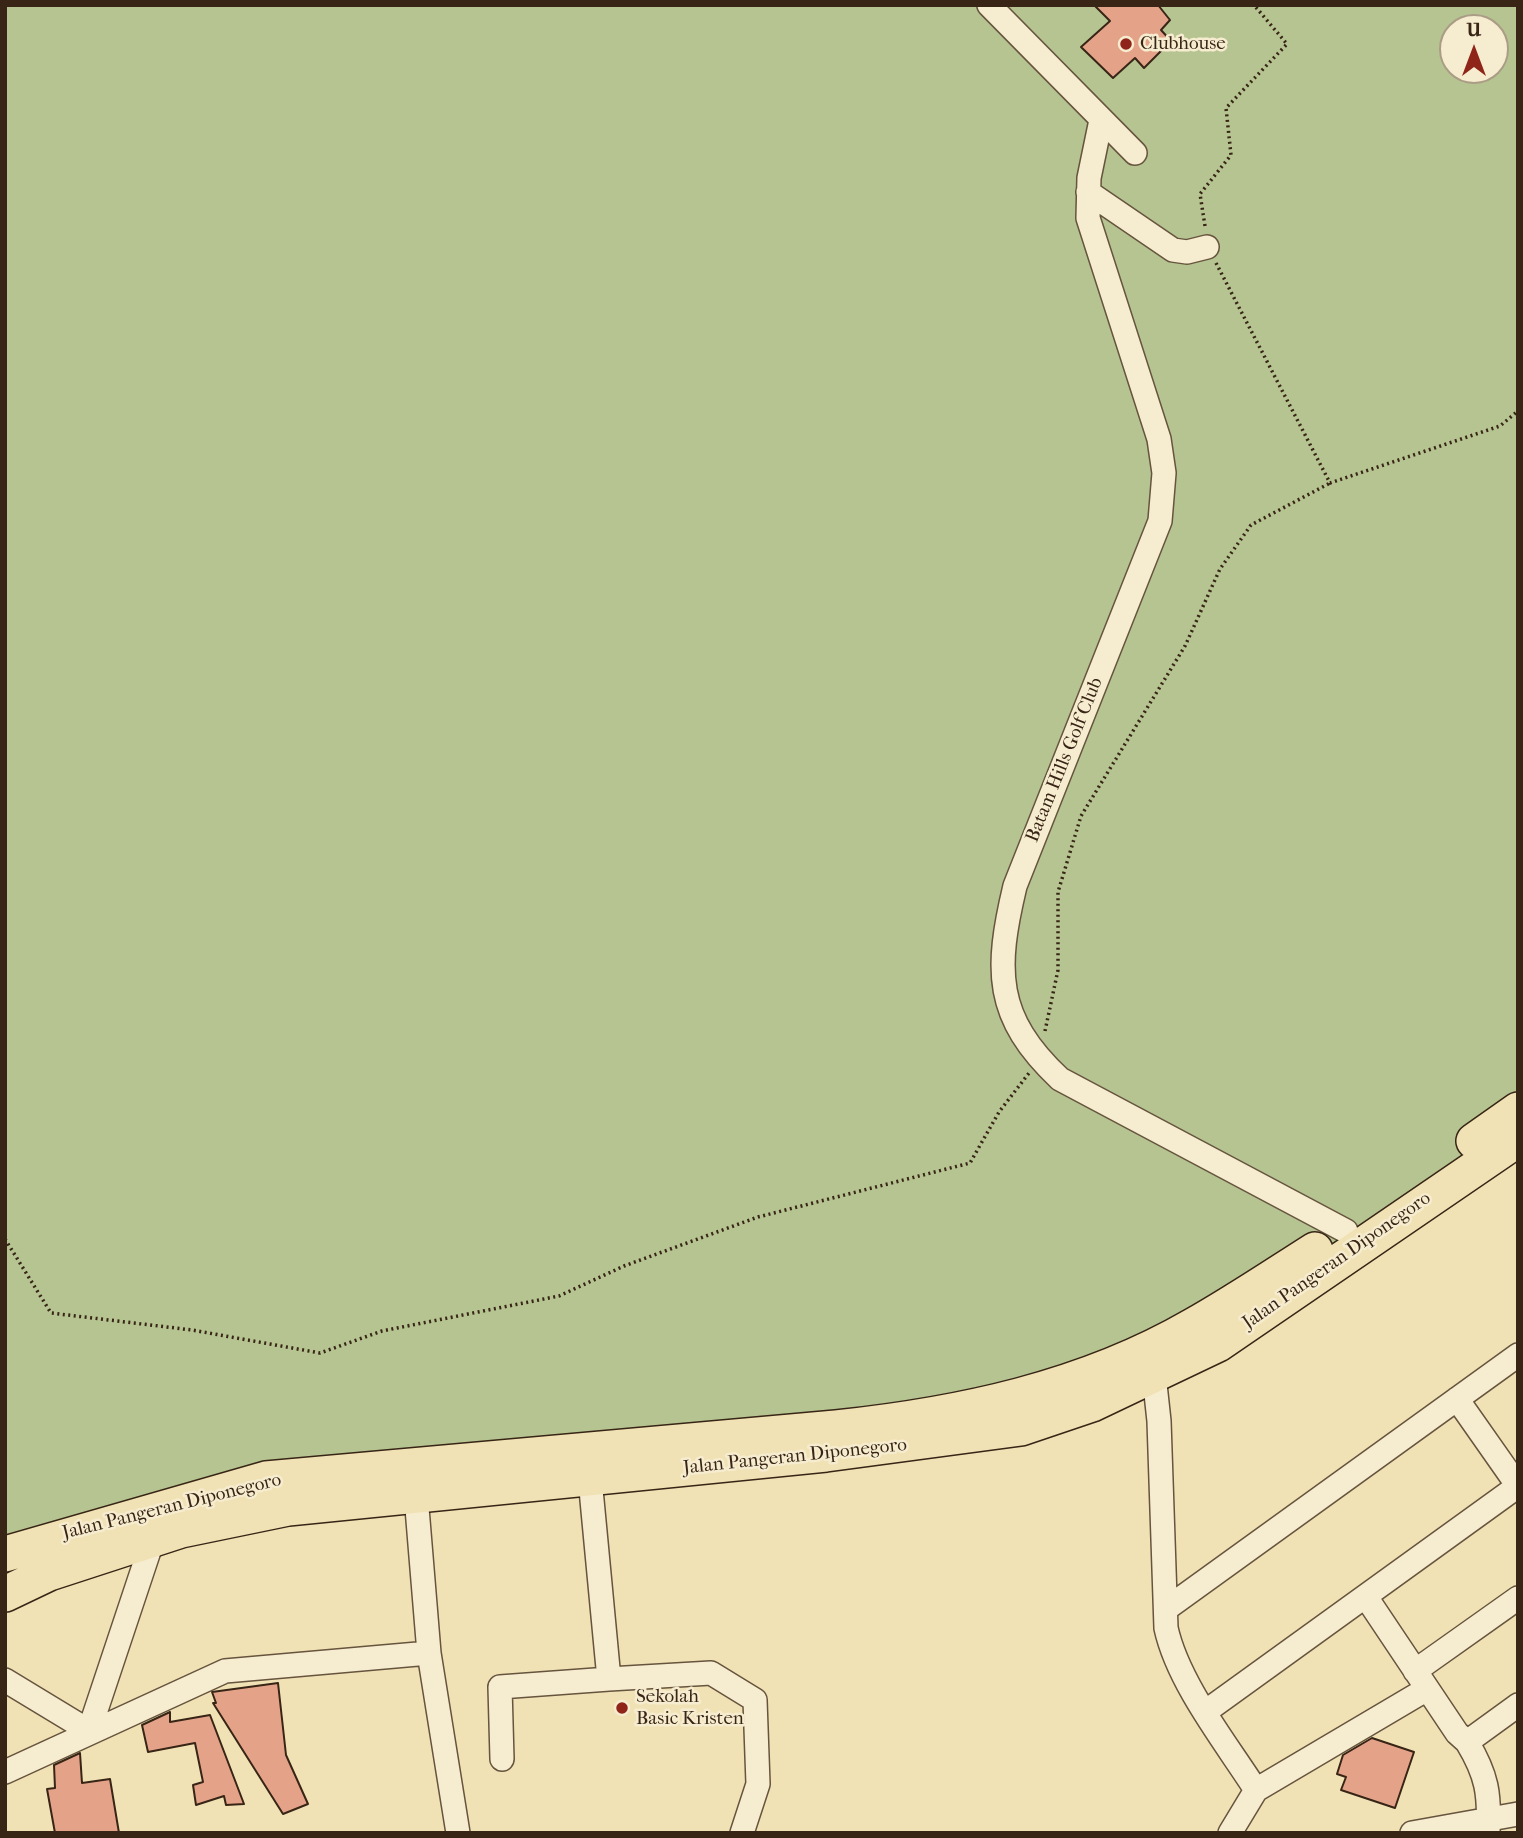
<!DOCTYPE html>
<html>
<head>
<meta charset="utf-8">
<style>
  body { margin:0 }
  #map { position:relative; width:1523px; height:1838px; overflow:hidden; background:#f1e2b5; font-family:"IM FELL French Canon",serif }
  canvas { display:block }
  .frame { position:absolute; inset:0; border:7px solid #382516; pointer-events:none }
  .north { position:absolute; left:1439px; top:14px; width:70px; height:70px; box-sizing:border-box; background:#f6eccf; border:2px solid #aa9c85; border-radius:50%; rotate:0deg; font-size:19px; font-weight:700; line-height:28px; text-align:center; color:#382516 }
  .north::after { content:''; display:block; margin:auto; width:24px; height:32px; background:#8f2418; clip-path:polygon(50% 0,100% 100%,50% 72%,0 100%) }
</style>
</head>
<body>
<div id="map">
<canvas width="1523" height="1838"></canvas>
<div class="frame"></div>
<div class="north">U</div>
</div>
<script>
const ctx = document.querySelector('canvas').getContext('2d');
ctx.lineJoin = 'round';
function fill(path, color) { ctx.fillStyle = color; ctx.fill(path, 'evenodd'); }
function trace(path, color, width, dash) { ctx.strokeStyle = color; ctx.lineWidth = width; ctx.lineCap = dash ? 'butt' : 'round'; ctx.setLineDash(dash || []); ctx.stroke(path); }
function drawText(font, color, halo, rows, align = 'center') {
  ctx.font = font + ' "IM FELL French Canon",serif'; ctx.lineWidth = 5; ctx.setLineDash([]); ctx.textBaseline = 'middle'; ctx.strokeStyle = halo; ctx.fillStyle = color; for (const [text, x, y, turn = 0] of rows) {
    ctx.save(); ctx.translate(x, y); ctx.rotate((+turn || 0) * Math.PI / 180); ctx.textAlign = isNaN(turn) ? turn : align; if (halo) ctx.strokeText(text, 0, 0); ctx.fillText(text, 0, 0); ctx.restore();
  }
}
const green = new Path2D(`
  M5,5H1518V1120L1289,1279L1076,1388L5,1560ZM1453,28H1495V70H1453Z`);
const building = new Path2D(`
  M1094,5H1158L1170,20L1161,30L1171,41L1144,68L1135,58L1113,78L1081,47L1110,21Z
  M278,1683L286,1755L308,1804L283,1814L213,1703H216L212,1692Z
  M170,1712V1722L210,1715L244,1804L226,1805L224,1796L196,1805L193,1785L203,1782L195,1743L148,1752L142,1725Z
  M1372,1738L1414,1752L1395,1808L1341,1790L1346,1777L1337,1774L1343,1755Z
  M80,1753L82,1783L110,1779L119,1833H55L47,1789L55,1788L54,1765Z`);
const path = new Path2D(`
  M1205,226L1200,194L1231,155L1226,108L1287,44L1254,5
  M1216,263L1330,483L1500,426L1518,411
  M1045,1031L1058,970V892L1081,816L1185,646L1220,569L1251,525L1330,483
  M5,1239L51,1313L192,1330L320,1353L382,1331L559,1296L624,1266L758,1217L970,1163L999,1112L1029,1073`);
const minor = new Path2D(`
  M989,5L1135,153
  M1101,120L1089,178L1088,218L1159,439L1164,473L1160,521L1015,886C995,970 994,1017 1060,1079L1346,1231
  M1088,192L1173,250L1187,252L1207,247
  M1154,1375L1159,1421L1166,1628C1178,1683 1226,1743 1256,1790
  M1457,1399L1518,1486
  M1366,1597L1457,1733L1467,1742L1518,1705
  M1166,1609L1518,1355
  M429,1653L458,1833
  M1415,1671L1518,1598
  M609,1679L711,1673L755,1700L758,1784L742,1833
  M5,1680L89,1731L153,1539
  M1205,1712L1518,1486
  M1467,1742C1487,1775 1490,1794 1488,1832
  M502,1759L500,1687L609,1679L590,1479
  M5,1772L225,1671L429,1653L416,1496
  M1230,1833L1256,1790L1427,1689
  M1412,1833L1518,1814`);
const highway = new Path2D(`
  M1474,1141L1518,1110
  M5,1554L266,1479L836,1428C959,1415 1084,1389 1193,1326C1234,1303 1274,1276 1315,1250
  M5,1594L49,1573L181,1530L288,1508L826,1454L1021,1428L1092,1404L1218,1344L1518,1139`);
const markers = [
  [1126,44,7,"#8f2418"],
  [622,1708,7,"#8f2418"]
];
const poiNames = [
  ["Clubhouse",1140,44],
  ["Sekolah",636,1697],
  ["Basic Kristen",636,1719]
];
const streetNames = [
  ["Batam Hills Golf Club",1065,760,-68],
  ["Jalan Pangeran Diponegoro",1337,1261,-35],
  ["Jalan Pangeran Diponegoro",795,1457,-6],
  ["Jalan Pangeran Diponegoro",172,1507,-14]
];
fill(green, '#b5c491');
fill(building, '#e4a389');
trace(building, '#382516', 2);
trace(minor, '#66543e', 26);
trace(highway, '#382516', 38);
trace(path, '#382516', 3.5, [2, 3.5]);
trace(minor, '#f6eccf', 23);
trace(highway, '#f1e2b5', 35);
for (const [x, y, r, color] of markers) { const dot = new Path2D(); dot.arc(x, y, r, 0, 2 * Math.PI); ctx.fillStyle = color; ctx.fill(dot); trace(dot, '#f6eccf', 2.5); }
drawText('19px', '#382516', '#f6eccf', poiNames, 'left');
drawText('19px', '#382516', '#f6eccf', streetNames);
</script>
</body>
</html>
